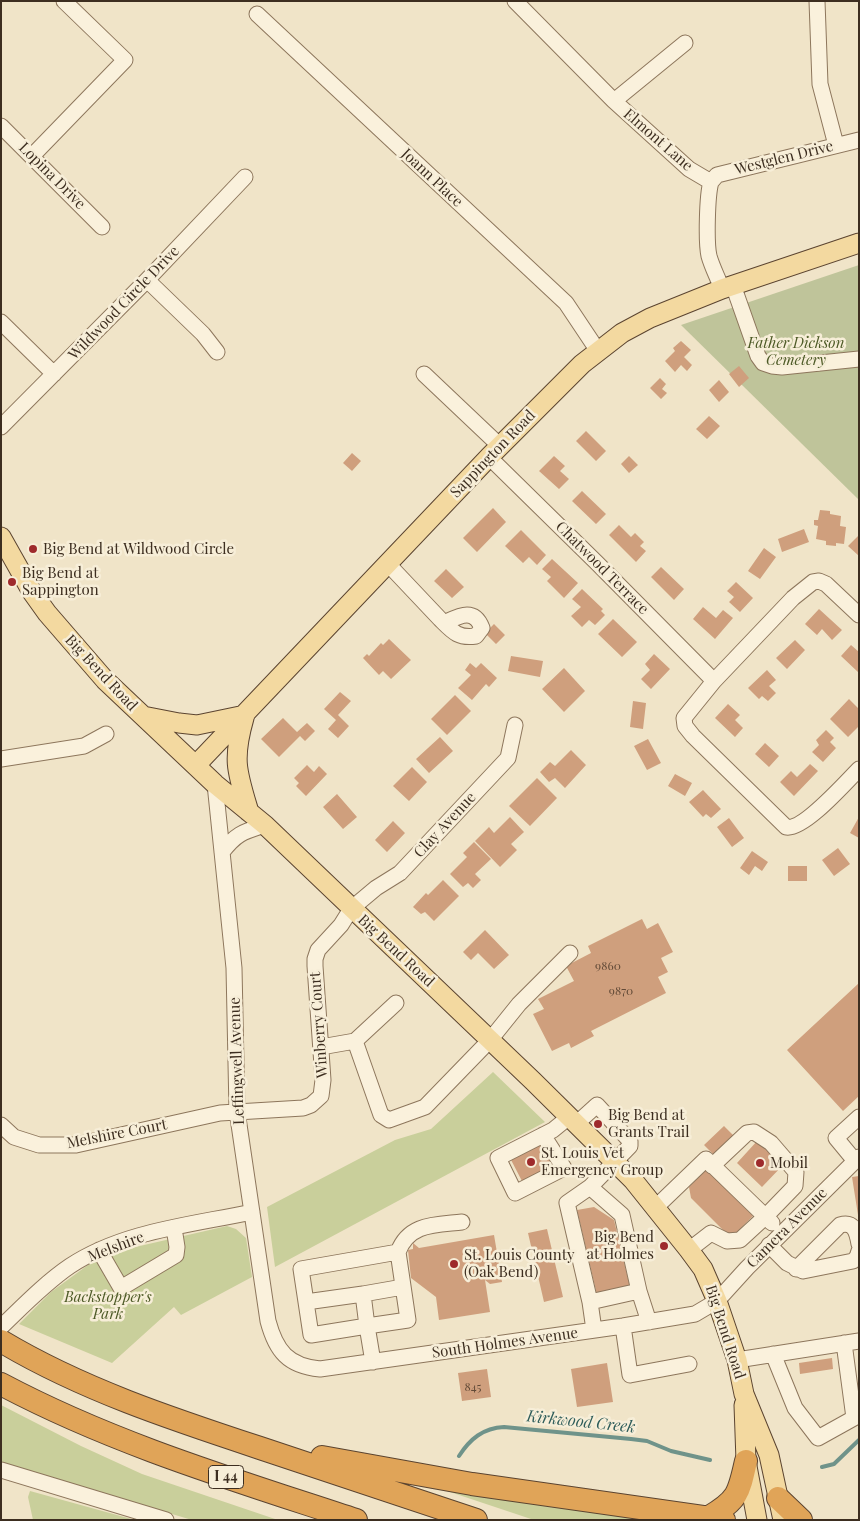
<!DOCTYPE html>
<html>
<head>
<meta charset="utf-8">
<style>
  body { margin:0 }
  #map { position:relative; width:860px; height:1521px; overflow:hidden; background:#f0e4c8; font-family:"Playfair Display",serif }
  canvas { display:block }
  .frame { position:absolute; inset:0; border:2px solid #3d2e20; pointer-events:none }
</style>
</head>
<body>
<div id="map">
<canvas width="860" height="1521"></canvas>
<div class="frame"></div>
</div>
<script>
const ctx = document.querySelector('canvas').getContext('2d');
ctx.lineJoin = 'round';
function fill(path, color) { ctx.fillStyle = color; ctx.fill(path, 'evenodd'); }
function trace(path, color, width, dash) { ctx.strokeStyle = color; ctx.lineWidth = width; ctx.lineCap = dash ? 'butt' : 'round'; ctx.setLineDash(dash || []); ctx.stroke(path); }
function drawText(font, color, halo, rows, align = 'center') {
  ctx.font = font + ' "Playfair Display",serif'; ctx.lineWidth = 5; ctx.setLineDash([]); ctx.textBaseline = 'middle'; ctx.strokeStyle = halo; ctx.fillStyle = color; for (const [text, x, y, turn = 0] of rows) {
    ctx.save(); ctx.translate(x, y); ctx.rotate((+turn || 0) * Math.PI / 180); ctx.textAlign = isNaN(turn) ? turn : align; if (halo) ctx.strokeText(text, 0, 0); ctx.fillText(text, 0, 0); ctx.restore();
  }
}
const green = new Path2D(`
  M493,1072L545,1122L275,1267L267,1207L395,1140L431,1129Z
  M227,1226L236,1229L246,1238L252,1277L181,1315L174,1307L112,1363L19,1324L51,1292L88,1265L118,1251Z
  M1,1405L81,1446L142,1474L278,1520H192L1,1463Z
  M420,1482L679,1520H534Z
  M30,1491L135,1520H33L28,1497Z`);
const cemetery = new Path2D(`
  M859,265V500L681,325Z`);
const stream = new Path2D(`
  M459,1456C470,1439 483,1428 504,1427L631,1439L647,1441L671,1451L710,1460
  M822,1467L834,1464L859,1440`);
const building = new Path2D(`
  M681,341L691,350L684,357L692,365L687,371L681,365L675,372L665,361L675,351L673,348Z
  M739,366L749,378L739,387L729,374Z
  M660,378L666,384L662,389L667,393L661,399L650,388Z
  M719,380L729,392L719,402L709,390Z
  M709,416L720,426L707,439L696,429Z
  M586,431L606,451L596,461L576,441Z
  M352,453L361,461L352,471L343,463Z
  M554,456L565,466L560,471L569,479L559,489L539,471Z
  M629,456L638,465L629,473L621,464Z
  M582,491L606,514L596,524L572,501Z
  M493,508L506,522L477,552L463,538Z
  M820,510L830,511V514L841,516L840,526L846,527L844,544L836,543V546L826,545V541L816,539L818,526L814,525V520H818Z
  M619,525L631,537L635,533L644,542L640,546L646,551L636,562L609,535Z
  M804,529L809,542L782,552L778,539Z
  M521,530L546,555L537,565L529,557L523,563L505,546Z
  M859,535V556L848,546Z
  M764,548L776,557L760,579L748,571Z
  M552,559L578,583L564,598L547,581L551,577L542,569Z
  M661,567L684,589L674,600L651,577Z
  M446,569L464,587L452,598L434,581Z
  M736,582L753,598L740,612L729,602L734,597L727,591Z
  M582,589L603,609L601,611L605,615L595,625L589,620L582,627L571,616L581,607L572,599Z
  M703,607L716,618L723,610L733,618L715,639L693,619Z
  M819,609L842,630L832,640L822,629L817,635L805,624Z
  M613,619L637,642L622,657L598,634Z
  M494,624L505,635L496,644L485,633Z
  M389,639L411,660L391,679L383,671L379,675L363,658L367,654L369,656L381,643L383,645Z
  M795,640L805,650L787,669L776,658Z
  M851,645L859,652V673L841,656Z
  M654,654L670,669L651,689L641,679L650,670L645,664Z
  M511,656L543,661L540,677L508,671Z
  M470,663L476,668L481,663L497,678L489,687L486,684L472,700L458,688L471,675L465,670Z
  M564,668L585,691L564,712L542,689Z
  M767,670L776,680L769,686L776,693L768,701L762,696L759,699L748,688Z
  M340,692L351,701L338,715L349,726L338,738L328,729L336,720L324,709Z
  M455,695L471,711L447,735L431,719Z
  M849,699L859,709V726L848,737L830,719Z
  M633,701L646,703L643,729L630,727Z
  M728,704L740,715L735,720L743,728L735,737L715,718Z
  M283,718L297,732L307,723L315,731L305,741L300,736L279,757L261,739Z
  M826,730L834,738L830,742L836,748L823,762L812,752L819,745L816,740Z
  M440,737L453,751L429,773L416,759Z
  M648,739L661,763L647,770L634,746Z
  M765,743L779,756L769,767L755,754Z
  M571,750L586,765L565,788L555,778L549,782L540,772L550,762L555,766Z
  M810,764L818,771L794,796L780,782L791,771L797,777Z
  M307,765L314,772L319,766L327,774L306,796L296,786L299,783L294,778Z
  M412,767L427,782L409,801L393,786Z
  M675,774L692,783L685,796L668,786Z
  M537,778L557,798L530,826L509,806Z
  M703,790L721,809L711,818L706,814L703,817L689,802Z
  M337,794L357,817L343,829L323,807Z
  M510,817L524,832L511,844L517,850L500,867L475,841L489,827L494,833Z
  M859,817V838L850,833Z
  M729,818L744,838L732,847L717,827Z
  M393,821L405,833L387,852L375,840Z
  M474,842L491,859L475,874L481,880L473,888L468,883L463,887L450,874L467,857L463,853Z
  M838,848L850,864L834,876L822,860Z
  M752,851L768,862L762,871L755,866L749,875L740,868Z
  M788,866H807V881H788Z
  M443,880L459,896L434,921L425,912L421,914L413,907L426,893L428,895Z
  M642,919L647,929L658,923L673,952L661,958L668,972L658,977L666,993L591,1031L594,1036L571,1048L569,1043L552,1051L533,1014L544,1009L538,999L574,981L566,966L591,953L588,946Z
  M485,930L509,955L494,969L478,953L471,960L463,952Z
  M859,983V1096L843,1111L787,1050Z
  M724,1126L734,1136L715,1156L704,1145Z
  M539,1140L553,1167L523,1183L509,1156Z
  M758,1140L784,1164L762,1187L737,1163Z
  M707,1169L753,1216L731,1238L691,1198L689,1187Z
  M859,1176V1215H858L852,1177Z
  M594,1207L614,1220L630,1287L597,1295L577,1210Z
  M547,1229L563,1297L544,1302L528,1233Z
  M494,1235L502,1282L490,1284L485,1280L490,1312L439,1320L436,1297L411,1278L408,1250L413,1249V1243L419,1248Z
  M832,1358L833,1369L800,1374L799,1363Z
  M607,1363L613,1402L577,1407L571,1369Z
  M487,1369L491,1397L462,1401L458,1373Z`);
const minor = new Path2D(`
  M515,1L614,101L689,169L711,182C707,195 706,243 709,256C712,267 718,278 722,289
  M817,1L820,84L836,145
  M257,14L566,303L598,351
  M614,101L685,43
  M1,126L102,227
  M32,156L125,60L64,1
  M711,182L717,175L859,140
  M147,280L203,334L217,352
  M733,285L758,356L763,363L772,366L782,367L859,359
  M1,322L54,374
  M424,374L500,446
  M1,427L147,280L245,177
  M489,457L597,563L714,681
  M388,564L440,619C452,631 458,639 476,636L482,628C474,607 459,616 444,623
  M859,615L826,584L819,581L813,582L793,598L714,681L684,718L685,726L693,736L786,827C803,831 846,782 859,769
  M1,759L84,746L106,734
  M215,784L234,968L237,1111L268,1321C276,1351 288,1366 320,1369L623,1326L695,1314L717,1301L747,1268L859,1157
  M222,852C237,833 243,832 265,825
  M355,1041L396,1003
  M321,1047L355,1041L381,1115L389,1120L425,1107L490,1040L519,1004L570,953
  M576,1124L597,1105L630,1141V1146L590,1187L567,1203L590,1302L594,1330
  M1,1125L14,1137L39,1145H76L220,1113L303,1108L311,1105L321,1096L323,1080L315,966V959L318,950L341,925L351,909L376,888L400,873L508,758L515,725
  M543,1135L564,1168L515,1193L498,1158L553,1130L569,1117
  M855,1161L836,1138L859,1117
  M590,1187L622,1215L639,1291L649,1322
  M655,1208L706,1159L772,1223
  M769,1245L787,1263L803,1271L853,1261L857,1257L859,1251
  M99,1250L121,1288L176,1255L177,1247L174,1228
  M689,1250L711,1233L727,1241L740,1240L765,1217L795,1186L796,1172L771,1143L754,1132L747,1133L712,1166
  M398,1252C409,1223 435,1225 462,1222
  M796,1269L840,1225C854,1221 857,1232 859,1244
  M363,1294L403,1287
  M306,1302L363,1294L367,1326L311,1335L301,1269L398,1252L408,1320L367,1326L373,1362
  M590,1302L639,1291
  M623,1326L630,1375L689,1364
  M1,1327C23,1306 45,1283 70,1266C123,1231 191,1225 252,1212
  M773,1354L795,1408L818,1438L854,1418L844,1343
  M737,1360L859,1341
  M1,1470L166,1520`);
const major = new Path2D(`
  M1,537L32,592L47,613L105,680L215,784L265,825L533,1081L633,1180L689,1250L703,1269L717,1301L737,1360L744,1394L769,1455L783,1520
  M143,716L179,723L197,725L245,715
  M244,718C232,760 237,772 249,812
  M196,765L489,457L582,364L622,333L650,318L722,289L859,243
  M744,1405L746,1461L757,1520`);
const highway = new Path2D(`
  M1,1341C81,1389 172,1419 260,1448C332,1472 404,1496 476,1520
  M1,1384C114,1444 235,1480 356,1520
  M322,1457L472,1484L724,1520
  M778,1498L801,1520
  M709,1517C738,1500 739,1493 746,1461`);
const markers = [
  [33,549,5,"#9e2a2b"],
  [12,582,5,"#9e2a2b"],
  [598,1124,5,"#9e2a2b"],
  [531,1162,5,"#9e2a2b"],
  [760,1163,5,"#9e2a2b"],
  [664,1246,5,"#9e2a2b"],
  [454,1264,5,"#9e2a2b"]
];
const numberNames = [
  ["9860",608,966],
  ["9870",621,991],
  ["845",473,1387]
];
const shields = [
  [226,1477,35]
];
const shieldNames = [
  ["I 44",226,1477]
];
const streetNames = [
  ["Elmont Lane",658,140,41],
  ["Westglen Drive",784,158,-14],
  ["Lopina Drive",52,176,45],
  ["Joann Place",432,178,43],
  ["Wildwood Circle Drive",124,303,-46],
  ["Sappington Road",493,454,-46],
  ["Chatwood Terrace",602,568,45],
  ["Big Bend Road",101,673,47],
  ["Clay Avenue",445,825,-47],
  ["Big Bend Road",396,951,43],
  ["Winberry Court",319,1025,-94],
  ["Leffingwell Avenue",237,1061,-92],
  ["Melshire Court",117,1134,-11],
  ["Camera Avenue",787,1228,-45],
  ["Melshire",116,1247,-21],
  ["Big Bend Road",725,1332,72],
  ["South Holmes Avenue",505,1343,-8]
];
const parkNames = [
  ["Father Dickson",796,343],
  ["Cemetery",796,360],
  ["Backstopper's",108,1297],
  ["Park",108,1314]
];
const poiNames = [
  ["Big Bend at Wildwood Circle",43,549],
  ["Big Bend at",22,573],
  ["Sappington",22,590],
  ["Big Bend at",608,1115],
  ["Grants Trail",608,1132],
  ["St. Louis Vet",541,1153],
  ["Emergency Group",541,1170],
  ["Mobil",770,1163],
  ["Big Bend",654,1237,"right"],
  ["at Holmes",654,1254,"right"],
  ["St. Louis County",464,1255],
  ["(Oak Bend)",464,1272]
];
const waterNames = [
  ["Kirkwood Creek",581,1422,6]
];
fill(green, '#c9cf9b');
fill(cemetery, '#bfc49a');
trace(stream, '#6f938a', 4);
fill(building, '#cf9f7d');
trace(minor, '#8d765c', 17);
trace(major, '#5b4430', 21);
trace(highway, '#5b4430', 24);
trace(minor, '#faf1dc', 15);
trace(major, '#f3d9a0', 19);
trace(highway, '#e0a458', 22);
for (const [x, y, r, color] of markers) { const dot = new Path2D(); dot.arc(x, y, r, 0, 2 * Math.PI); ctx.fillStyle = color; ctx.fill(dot); trace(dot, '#f7eed8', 2); }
drawText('12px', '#624a37', null, numberNames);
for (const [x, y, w] of shields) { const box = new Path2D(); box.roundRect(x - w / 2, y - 11.5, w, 23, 4); ctx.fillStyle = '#f7eed8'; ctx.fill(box); trace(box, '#3d2e20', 1); }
drawText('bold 14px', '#3d2e20', null, shieldNames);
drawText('15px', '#3d2e20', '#f7eed8', streetNames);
drawText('italic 15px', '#4d5a26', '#f7eed8', parkNames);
drawText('15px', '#3d2e20', '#f7eed8', poiNames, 'left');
drawText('italic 16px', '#2f5d5a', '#f7eed8', waterNames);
</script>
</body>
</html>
